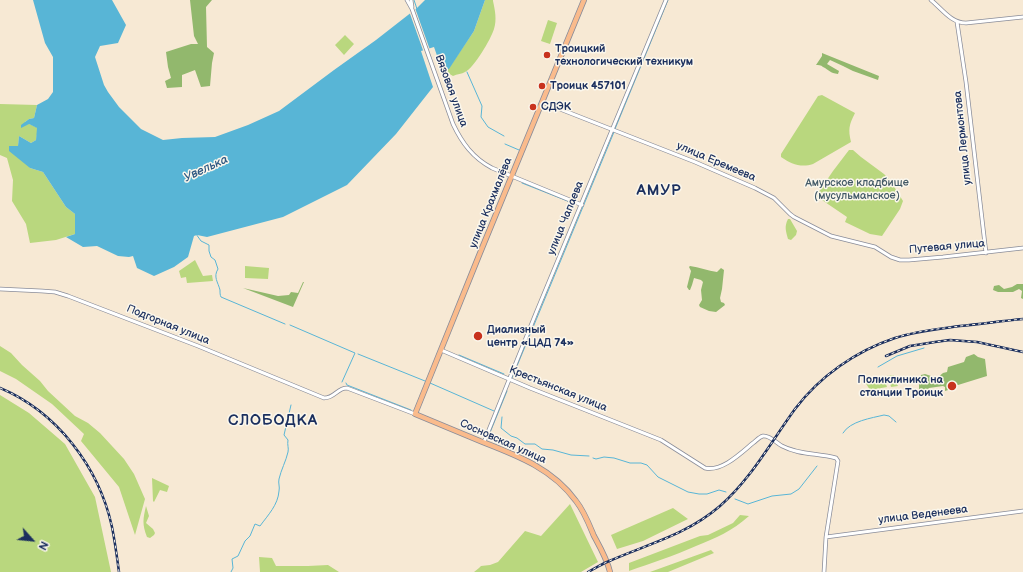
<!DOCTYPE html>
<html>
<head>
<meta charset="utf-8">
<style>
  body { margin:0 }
  #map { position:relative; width:1023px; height:572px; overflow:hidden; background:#f7e9d4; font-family:"Balsamiq Sans",sans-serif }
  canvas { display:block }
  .north { position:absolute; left:12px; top:520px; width:40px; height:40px; -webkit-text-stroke:3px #fbf7ec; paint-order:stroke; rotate:117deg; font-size:11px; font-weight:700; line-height:16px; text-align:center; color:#1b2f5e }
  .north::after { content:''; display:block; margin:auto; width:14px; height:18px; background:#1b2f5e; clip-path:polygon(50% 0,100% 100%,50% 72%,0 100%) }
</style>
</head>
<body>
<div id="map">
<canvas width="1023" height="572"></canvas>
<div class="north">N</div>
</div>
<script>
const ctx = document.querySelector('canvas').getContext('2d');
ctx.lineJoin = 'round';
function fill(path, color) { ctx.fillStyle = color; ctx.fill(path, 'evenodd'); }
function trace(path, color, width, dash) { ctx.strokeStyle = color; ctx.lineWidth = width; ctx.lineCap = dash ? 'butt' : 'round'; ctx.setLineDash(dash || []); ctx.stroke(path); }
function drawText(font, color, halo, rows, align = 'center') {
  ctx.font = font + ' "Balsamiq Sans",sans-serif'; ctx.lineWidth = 3; ctx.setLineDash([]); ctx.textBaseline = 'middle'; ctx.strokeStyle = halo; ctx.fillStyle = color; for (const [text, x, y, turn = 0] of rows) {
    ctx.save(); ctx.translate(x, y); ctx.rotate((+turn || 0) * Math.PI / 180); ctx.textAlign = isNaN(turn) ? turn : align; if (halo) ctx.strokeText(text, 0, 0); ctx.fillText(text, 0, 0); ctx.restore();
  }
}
const green = new Path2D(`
  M485,0H493V1C495,10 497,20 494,29C491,39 474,68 465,72C462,74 457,74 453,76L443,70L449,68L474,31Z
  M548,20L557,23L550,44L541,41Z
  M345,35L354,44L344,55L335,45Z
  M822,95L855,113C849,125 848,129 851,142L813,164C801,168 791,164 781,157V154L818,96Z
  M0,104L37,105L34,118L29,119L25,122L38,128L36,140L31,143L19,136L18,147L30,168L43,172L66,207L75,214V234L56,240L30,243L26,224L12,201L13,180L7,158L0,155Z
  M849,150H853L861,157L884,174L890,180L903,201L900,209L882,236L870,234L845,222L847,217L816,196L833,171Z
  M788,219H790L797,231L796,235L791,240L788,239C786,231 784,227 788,219Z
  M195,260L203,276L212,275L213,281L187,283L186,277L181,278L179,271Z
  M245,266L269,268L268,279L245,278Z
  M0,346L11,353L22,365L40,381L48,391L75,416L88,423L100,433L124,459L134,474L145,499L135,535L119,487L81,441L84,434L52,404L16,379L0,371Z
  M894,375L895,381L898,386L891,387L890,383L886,384L887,387L870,390L865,382L871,378Z
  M0,395L29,413L65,444L95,497L111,572H0Z
  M152,478L169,486L167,492L160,490L154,502L153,501Z
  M570,504L598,562L581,572H474L479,568L481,566L490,565L498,562L525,531L541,536Z
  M146,506L149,516L146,523L153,529L155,533L154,535L150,538L147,537C142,524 143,519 146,506Z
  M673,508L688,519L643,541L617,549L611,535Z
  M740,515L749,516C732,531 716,538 696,546C674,556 651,563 629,571V563L700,536L708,535L733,523Z
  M711,550L714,553L668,572H650Z
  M259,557L272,558L276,566H308L328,565L339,572H260Z`);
const forest = new Path2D(`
  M190,0H212L206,7L207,47L214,53L212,63L210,86L201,87L195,70L182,75V87L167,88L165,81L171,78L168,67L166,52L191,44H198L194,36Z
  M822,53L879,76L878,80L853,71L843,66L830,60L827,64L839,71L838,74C830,73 829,70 823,67C821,65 818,65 816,65L822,56Z
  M690,266C699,267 708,271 717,272L721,268L724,270L722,289L720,298L721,302L724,303L725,305L716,312L709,311L700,307L699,305L702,300L701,290L703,282L701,280L694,278L692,285L690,290H689L687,287L691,271L689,267Z
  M303,282H304L293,307L243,288L278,296L289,295L291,292L298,293Z
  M1017,284H1023V299L1021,298L1022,291L1019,289L1013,292H998L993,290L994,286L999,285L1004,289L1012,287Z
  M974,354L978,357L985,359L987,376L958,385L951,383L948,390L945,391V387L943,386L929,388V393L930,395L924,397L919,392V382L921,375L925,374L937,378L943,373L947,372L948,367L964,362L966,357Z`);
const water = new Path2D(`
  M33,0H112L126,25L118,43L100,46L95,57L104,85L108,92L119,107L141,129L163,140L182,138L215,137L248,125L279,111L334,70L376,40L417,8L425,0H485L474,31L449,69L442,70L434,47L421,51L433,87L396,134L347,185L283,217L207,237L197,235L194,236L188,257L174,267L154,276L137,268L133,256L129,257L118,256L97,246L83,247L66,237L75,234V214L66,207L43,172L30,168L9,151V146H18L19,136L31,143L36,140L37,128L29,124L21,128V125L29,119L34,118L37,105L48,99L53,92V57L45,43Z`);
const pier = new Path2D(`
  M415,8L430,50L424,52V53L409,11Z`);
const stream = new Path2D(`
  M414,0L417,9
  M467,72L482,106L481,117L488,127L504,136
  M615,129L668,0
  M505,144L519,150
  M522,183L575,204
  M196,234L201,241L209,245V251L211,257L215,260L218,269C213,277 218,282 220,290C220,293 220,295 221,297L285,324
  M290,325L355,353L342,382
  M358,354L425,381
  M459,355L504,374
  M878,367L897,356L924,348
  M512,378L614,132
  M346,383L347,385L411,410
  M430,383L494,411
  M502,417L501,428L511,436L517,438L525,444H535L542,449L553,450L571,455L589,456
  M843,433C850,421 872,418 884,415L889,416L896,422
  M487,440L507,391
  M593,458L596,459L604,457L614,458L630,463H641L647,465L658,477L688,492L699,494H707L719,490L726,492
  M735,499L748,504L772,496L791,494L799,489L817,466
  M231,572L233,568L232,559L238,556L245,541L250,536L255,524L260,526C268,515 278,505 279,491C280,487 278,483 279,479C281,470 286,461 288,452C289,448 287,445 288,440L284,435L291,405`);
const minor = new Path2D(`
  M407,0L412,9L453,124C462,143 473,158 492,168L582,205
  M411,0L412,7
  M931,0C942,9 951,23 966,23L1023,17
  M957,22L966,82L986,253
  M542,102L695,162L755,188L774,198L790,214L794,217L831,236L875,247L891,257L900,260H909L943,257L1023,248
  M0,289L42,291L55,292L68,296L198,346L324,398C335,398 337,388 347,388L415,414
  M441,350L530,388L661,440L705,468C722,472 741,453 753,443C756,441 759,437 763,436C770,435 776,443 782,446C799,455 818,453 836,458L838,461L826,537L824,572
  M484,442L536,313L666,0
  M826,537L1023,511`);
const major = new Path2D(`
  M584,0L480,253L415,414C437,423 458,432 480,441C516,455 552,468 576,501C584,511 589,524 594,536C600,547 607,559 610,572`);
const rail = new Path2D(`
  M886,356L910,346L935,342L950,340L977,342L1023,352
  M0,388C57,412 99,467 112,527C115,542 117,557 119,572
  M588,572C594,569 600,565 607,562C647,544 685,536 720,506C751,479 771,442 795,409C820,376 856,351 895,338C916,331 938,329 960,326C981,324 1002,321 1023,319`);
const markers = [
  [547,55,4,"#c8321e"],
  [542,86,4,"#c8321e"],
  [533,107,4,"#c8321e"],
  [478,336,5,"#c8321e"],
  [952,386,5,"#c8321e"]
];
const poiNames = [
  ["Троицкий",555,49],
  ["технологический техникум",555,62],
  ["Троицк 457101",550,86],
  ["СДЭК",541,107],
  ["Диализный",487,330],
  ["центр «ЦАД 74»",487,343],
  ["Поликлиника на",943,380,"right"],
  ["станции Троицк",943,393,"right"]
];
const streetNames = [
  ["Вязовая улица",451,91,70],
  ["улица Лермонтова",963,138,-96],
  ["улица Еремеева",716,162,23],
  ["улица Крахмалёва",491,203,-68],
  ["улица Чапаева",566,218,-68],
  ["Путевая улица",947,247,-5],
  ["Подгорная улица",168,325,22],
  ["Крестьянская улица",558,389,22],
  ["Сосновская улица",503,442,24],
  ["улица Веденеева",923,515,-7]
];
const parkNames = [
  ["Амурское кладбище",857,183],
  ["(мусульманское)",857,196]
];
const waterNames = [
  ["Увелька",206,169,-25]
];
const districtNames = [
  ["АМУР",659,191],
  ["СЛОБОДКА",273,421]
];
fill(green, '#b9d77e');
fill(forest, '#92b86d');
fill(water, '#58b5d6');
fill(pier, '#f7e9d4');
trace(stream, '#58b5d6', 1);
trace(minor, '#898c99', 4.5);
trace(major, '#898c99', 6);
trace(minor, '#fff', 3);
trace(major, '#fabb8c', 4.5);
trace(rail, '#1b2f5e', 2.5);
trace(rail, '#fbf7ec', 1, [3]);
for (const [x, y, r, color] of markers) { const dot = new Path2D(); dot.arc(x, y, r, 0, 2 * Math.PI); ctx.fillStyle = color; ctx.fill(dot); trace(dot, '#fbf7ec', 1.5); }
drawText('bold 11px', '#1b2f5e', '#fbf7ec', poiNames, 'left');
drawText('11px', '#1b2f5e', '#fbf7ec', streetNames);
drawText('11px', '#425966', '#fbf7ec', parkNames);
drawText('italic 12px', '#2d5782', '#fbf7ec', waterNames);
ctx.letterSpacing = '1px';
drawText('bold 15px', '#1b2f5e', '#fbf7ec', districtNames);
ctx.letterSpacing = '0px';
</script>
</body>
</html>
